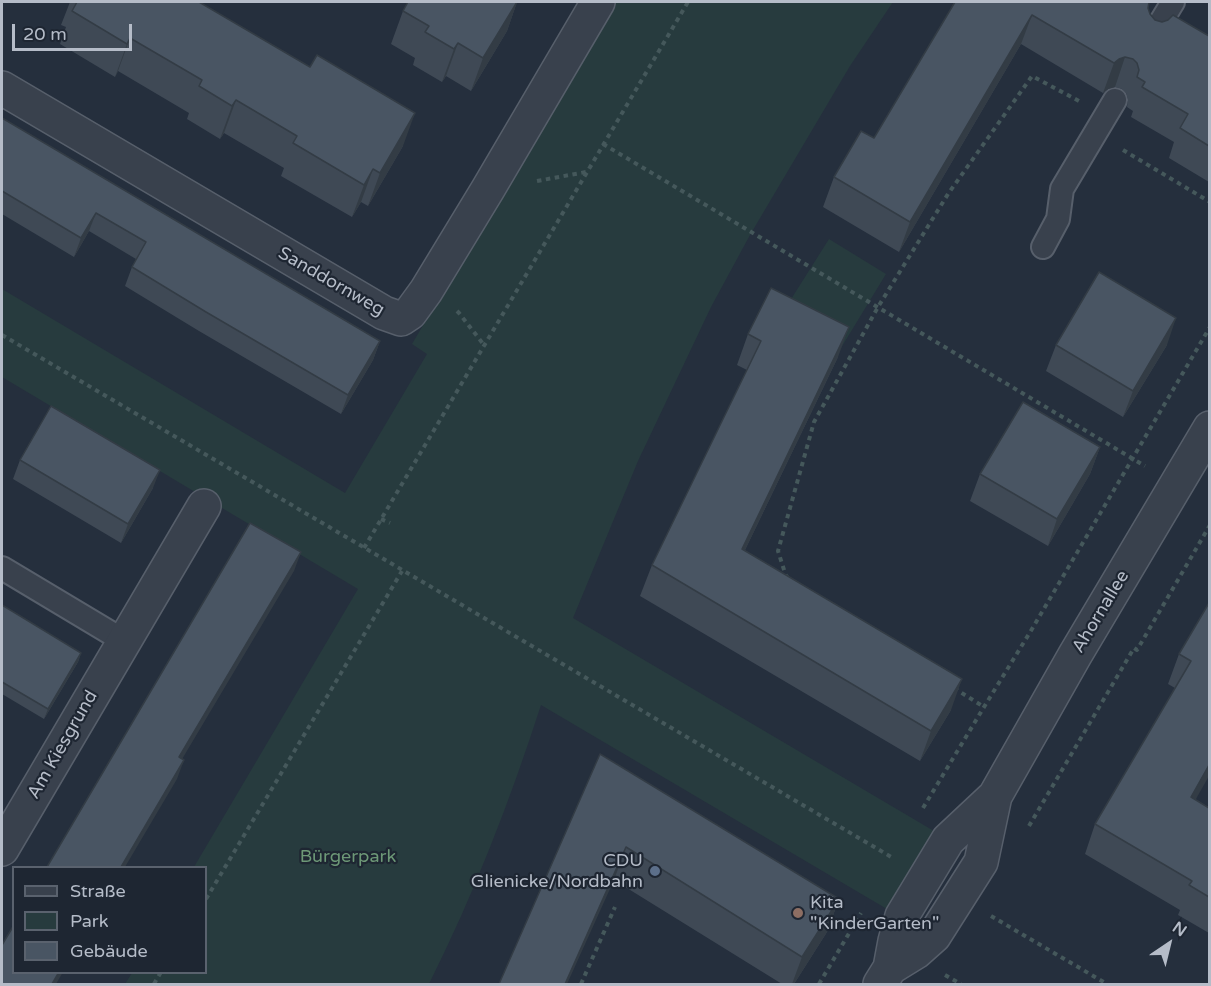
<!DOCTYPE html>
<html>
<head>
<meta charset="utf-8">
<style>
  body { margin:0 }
  #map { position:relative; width:1211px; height:986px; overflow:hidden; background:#252f3d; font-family:"Varela Round",sans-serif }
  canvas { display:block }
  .frame { position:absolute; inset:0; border:3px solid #b5bcc8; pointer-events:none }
  .legend { position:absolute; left:12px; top:866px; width:195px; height:108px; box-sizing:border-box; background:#1e2632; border:2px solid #5a626e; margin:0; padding:8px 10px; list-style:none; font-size:18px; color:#b5bcc8 }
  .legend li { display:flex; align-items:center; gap:12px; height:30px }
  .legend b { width:30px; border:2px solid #5a626e }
  .north { position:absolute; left:1139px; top:914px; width:60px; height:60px; -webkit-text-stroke:4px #1e2632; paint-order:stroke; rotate:35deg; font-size:16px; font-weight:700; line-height:24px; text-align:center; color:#b5bcc8 }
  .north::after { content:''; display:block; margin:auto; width:21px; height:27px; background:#b5bcc8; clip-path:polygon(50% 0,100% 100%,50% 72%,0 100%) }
  .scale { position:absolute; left:12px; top:24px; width:120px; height:27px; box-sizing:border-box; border:3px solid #b5bcc8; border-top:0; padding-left:8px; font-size:18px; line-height:21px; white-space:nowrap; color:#b5bcc8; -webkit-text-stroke:4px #1e2632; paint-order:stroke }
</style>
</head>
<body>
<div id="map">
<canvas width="1211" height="986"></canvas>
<div class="frame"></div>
<ul class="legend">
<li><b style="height:8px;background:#39414d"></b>Straße</li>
<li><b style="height:16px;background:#273b3e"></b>Park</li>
<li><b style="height:16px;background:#495563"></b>Gebäude</li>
</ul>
<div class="north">N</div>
<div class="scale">20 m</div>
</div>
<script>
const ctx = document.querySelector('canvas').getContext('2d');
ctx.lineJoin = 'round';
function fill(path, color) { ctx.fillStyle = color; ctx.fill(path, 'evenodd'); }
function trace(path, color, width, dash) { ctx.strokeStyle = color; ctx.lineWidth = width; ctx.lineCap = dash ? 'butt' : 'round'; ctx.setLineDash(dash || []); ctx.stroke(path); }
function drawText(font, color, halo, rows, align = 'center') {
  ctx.font = font + ' "Varela Round",sans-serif'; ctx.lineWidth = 4.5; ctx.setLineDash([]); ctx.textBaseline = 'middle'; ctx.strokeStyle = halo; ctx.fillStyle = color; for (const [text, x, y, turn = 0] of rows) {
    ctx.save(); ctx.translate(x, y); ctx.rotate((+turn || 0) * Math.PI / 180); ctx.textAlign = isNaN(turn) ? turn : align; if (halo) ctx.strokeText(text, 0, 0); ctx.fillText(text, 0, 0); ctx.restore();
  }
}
const green = new Path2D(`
  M614,2H893L850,66L750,235L711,307L638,461L573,618L939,834L892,912L541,705C510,801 474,894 429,984H125L132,973L206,972V868L194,867L358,589L2,377V289L345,493L427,354L412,344Z
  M829,239L886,274L841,348L781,315Z`);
const path = new Path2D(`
  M603,144L1145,466
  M1123,150L1210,202
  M537,181L586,172
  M457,311L459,313L484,345
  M2,335L893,858
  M381,519L390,523
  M364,548L688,2
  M788,578L786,576L778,551L814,422L878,307L948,194L1032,76L1079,101
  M954,688L984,707
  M923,808L984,707L1032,629L1210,327
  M1029,826L1134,648L1137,650L1210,525
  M206,899L402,571
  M991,916L1107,984
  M945,975L961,984
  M154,984L161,972
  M581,984L615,907
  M819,984L861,913`);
const service = new Path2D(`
  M1151,38L1173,2
  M1043,247L1058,219L1062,189L1115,100
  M2,568L124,641`);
const minor = new Path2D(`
  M2,88L384,313L401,319L410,313L426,291L488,189L598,2
  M2,849L204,506
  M890,968L916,952L934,936L981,862L995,796
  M880,984L890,968L895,941L902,916L948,840L995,796L1075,655L1210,428`);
const wall = new Path2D(`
  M70,2H199L403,146L368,206L361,202L352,217L281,176L284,168L224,133L220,139L187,119L189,113L118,71L115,77L60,44L66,27L61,25Z
  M408,2H517L507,31L471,91L446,76L442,82L413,65L415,58L391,44L403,11Z
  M955,2L1148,8L1150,14L1155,20L1209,36V182L1169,158L1174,142L1131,117L1133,111L1127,107L1128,100L1126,93L1122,89L1115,87L1108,89L1103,93L1021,44L899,252L823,207L834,177L874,138Z
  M2,118L380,341L373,360L341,414L199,331L125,286L132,267L136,259L89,231L74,257L2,214Z
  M748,334L838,357L745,550L951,710L920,761L640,596L652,565L747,370L737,365Z
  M1056,345H1167L1123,417L1046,371Z
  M1100,447L1090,474L1048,546L970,501L980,474Z
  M20,460L153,488L121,543L13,479Z
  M1209,603L1196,800L1209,808V933L1178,915L1180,910L1085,854L1095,824L1175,688L1168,684L1179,654Z
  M2,605L81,653L78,662L44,719L2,694Z
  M600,754L839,899L827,932L794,984H782L614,880Z`);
const shadedWall = new Path2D(`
  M517,2L507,31L471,91L483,58Z
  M1032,15L1021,44L899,252L910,222Z
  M130,38L118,71L115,77L127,44Z
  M458,43L446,76L442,82L454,49Z
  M1125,57L1115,87L1108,89L1103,93L1114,63L1119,59Z
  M236,100L224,133L220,139L232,106Z
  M415,113L403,146L368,206L380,173Z
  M373,169L361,202L352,217L364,185Z
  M96,213L89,231L74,257L81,238Z
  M1176,318L1167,345L1123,417L1133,391Z
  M849,327L838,357L731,579L742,549Z
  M380,341L373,360L341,414L348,395Z
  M1100,447L1090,474L1048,546L1057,519Z
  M160,470L153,488L121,543L128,524Z
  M301,552L294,571L172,776L179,757Z
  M81,653L78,662L44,719L48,709Z
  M962,679L951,710L920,761L931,731Z
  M184,760L177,779L125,867H121Z
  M1209,765V776L1180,827L1191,797Z
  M626,847L614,880L567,984H565Z
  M839,899L827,932L794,984H792L802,957Z
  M59,972H63L56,984H52Z`);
const building = new Path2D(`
  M77,2H199L310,67L317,55L415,113L380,173L373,169L364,185L293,143L297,136L236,100L232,106L199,86L202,80L130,38L127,44L72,11Z
  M408,2H517L483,58L458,43L454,49L425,32L429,26L403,11Z
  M955,2H1149L1148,8L1150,14L1155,20L1162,22L1168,20L1173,15L1209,36V146L1180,128L1188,114L1142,87L1145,82L1137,77L1139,70L1137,63L1133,59L1125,57L1119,59L1114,63L1032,15L910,222L834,177L861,131L874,138Z
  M2,118L380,341L348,395L206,312L132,267L146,242L96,213L81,238L2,191Z
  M1099,272L1176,318L1133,391L1056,345Z
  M771,288L849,327L742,549L962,679L931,731L652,565L761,341L748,334Z
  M1023,402L1100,447L1057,519L980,474Z
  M51,406L160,470L128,524L20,460Z
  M250,523L301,552L179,757L184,760L121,867H47Z
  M1209,603V765L1191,797L1209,808V897L1189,885L1192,881L1095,824L1191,661L1179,654Z
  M2,605L81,653L48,709L2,682Z
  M600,754L839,899L802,957L626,847L565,984H499Z
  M14,925V972H59L52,984H2V945Z`);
const markers = [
  [655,871,6,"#5c6f8a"],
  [798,913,6,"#8d6e63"]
];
const streetNames = [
  ["Sanddornweg",331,282,30],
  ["Ahornallee",1101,612,-59],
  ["Am Kiesgrund",63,745,-60]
];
const parkNames = [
  ["Bürgerpark",348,857]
];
const poiNames = [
  ["CDU",643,861],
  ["Glienicke/Nordbahn",643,882],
  ["Kita",810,903,"left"],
  ["\"KinderGarten\"",810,924,"left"]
];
fill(green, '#273b3e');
trace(service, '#575f6b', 26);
trace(minor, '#575f6b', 36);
trace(path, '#45585b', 4, [4.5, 4.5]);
trace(service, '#39414d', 22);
trace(minor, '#39414d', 33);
fill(wall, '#3f4955');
fill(shadedWall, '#333c45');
fill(building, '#495563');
trace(building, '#333c45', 1.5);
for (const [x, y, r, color] of markers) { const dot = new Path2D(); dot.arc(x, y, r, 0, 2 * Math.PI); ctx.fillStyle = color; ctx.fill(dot); trace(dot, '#1e2632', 2); }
drawText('18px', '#b5bcc8', '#1e2632', streetNames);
drawText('18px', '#6d9877', '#1e2632', parkNames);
drawText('18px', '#b5bcc8', '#1e2632', poiNames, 'right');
</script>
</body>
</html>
